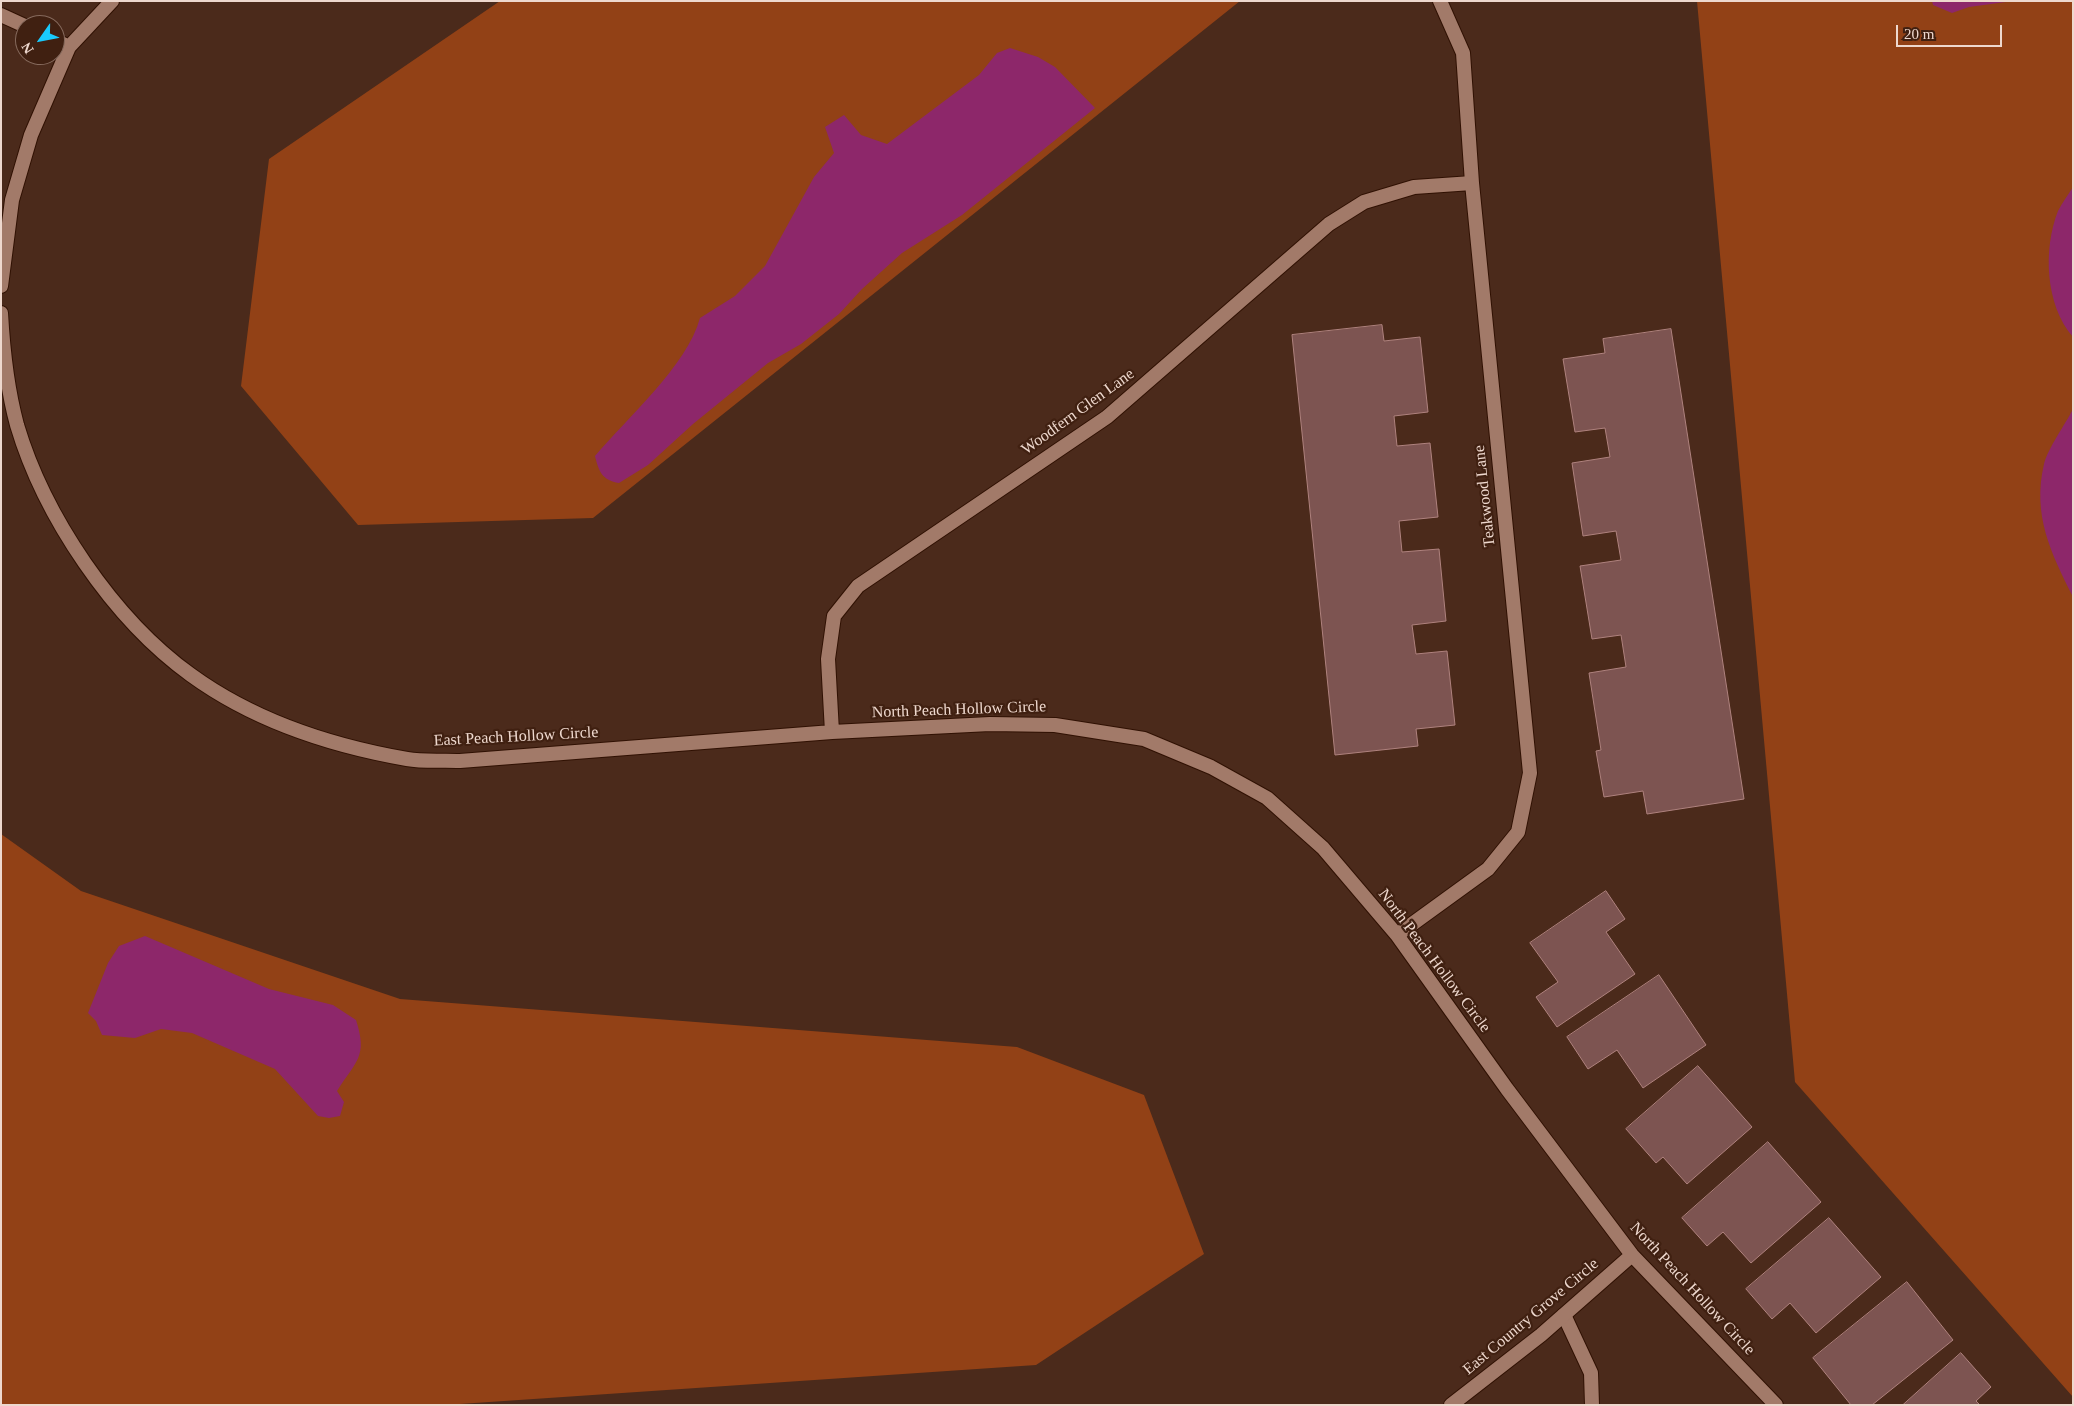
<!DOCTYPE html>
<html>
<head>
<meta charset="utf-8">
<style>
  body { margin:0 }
  #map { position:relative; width:2074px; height:1406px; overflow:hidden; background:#4b2a1b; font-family:Georgia,serif }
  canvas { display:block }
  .frame { position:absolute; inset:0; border:2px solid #eed8ce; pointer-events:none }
  .north { position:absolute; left:15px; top:15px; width:50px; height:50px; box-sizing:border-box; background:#402011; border:1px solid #866a5d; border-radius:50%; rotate:237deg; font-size:14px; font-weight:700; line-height:20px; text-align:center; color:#eed8ce }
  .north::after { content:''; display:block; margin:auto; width:18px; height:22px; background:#19cafc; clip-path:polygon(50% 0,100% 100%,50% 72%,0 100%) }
  .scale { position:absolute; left:1896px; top:25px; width:106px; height:22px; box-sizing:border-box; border:2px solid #eed8ce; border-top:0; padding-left:6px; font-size:15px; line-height:18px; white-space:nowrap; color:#eed8ce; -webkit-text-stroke:4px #402011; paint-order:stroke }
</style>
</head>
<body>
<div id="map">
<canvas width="2074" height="1406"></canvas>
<div class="frame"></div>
<div class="north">N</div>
<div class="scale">20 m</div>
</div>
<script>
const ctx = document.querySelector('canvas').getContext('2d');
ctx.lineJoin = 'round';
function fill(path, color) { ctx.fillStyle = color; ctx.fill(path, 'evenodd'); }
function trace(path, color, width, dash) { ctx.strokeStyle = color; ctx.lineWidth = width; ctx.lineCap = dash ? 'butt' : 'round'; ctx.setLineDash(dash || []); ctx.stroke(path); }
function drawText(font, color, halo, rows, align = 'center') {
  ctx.font = font + ' Georgia,serif'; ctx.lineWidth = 4.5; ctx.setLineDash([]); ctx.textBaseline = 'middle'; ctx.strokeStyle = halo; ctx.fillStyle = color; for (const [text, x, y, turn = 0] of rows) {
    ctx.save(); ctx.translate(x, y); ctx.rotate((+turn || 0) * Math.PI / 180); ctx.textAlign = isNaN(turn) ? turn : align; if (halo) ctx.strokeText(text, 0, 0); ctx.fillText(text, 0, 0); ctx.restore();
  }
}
const green = new Path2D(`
  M500,1H1240L593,518L358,525L241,386L269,159Z
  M1697,1H2073V1397L1795,1082Z
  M1,834L81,891L400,999L1017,1047L1144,1095L1204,1254L1036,1365L445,1405H1Z`);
const water = new Path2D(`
  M1932,1H2013L1969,7L1952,13L1933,5Z
  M1010,48L1038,57L1055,67L1095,108L962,215L902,253L862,289L839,314L801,344L768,363L693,424L648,465L619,483C602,480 599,472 595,456C627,418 687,366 700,318L735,296L765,266L814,177L834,153L825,127L844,115L861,135L887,144L979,75L997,53Z
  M2073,187V337C2045,305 2043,249 2058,211C2062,203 2068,195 2073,187Z
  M2073,409V597C2051,553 2032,515 2044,464C2048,448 2065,425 2073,409Z
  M145,936L269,989L333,1005L356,1020C368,1057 356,1061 337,1091L344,1102L340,1116L329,1118L318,1116L275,1069L192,1033L161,1029L135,1038L102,1035L96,1021L88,1013L108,963L119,946Z`);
const building = new Path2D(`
  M1382,325L1384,341L1420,337L1428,412L1394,416L1397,446L1430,443L1438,517L1399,521L1402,552L1439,549L1446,621L1412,625L1416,654L1447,651L1455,725L1416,729L1418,746L1335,755L1292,335Z
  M1671,329L1744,799L1647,814L1643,791L1604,797L1596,751L1601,750L1589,673L1626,667L1621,635L1592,639L1580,566L1621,560L1616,531L1583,536L1572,463L1610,457L1605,428L1575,432L1563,359L1605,353L1603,339Z
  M1606,891L1625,919L1606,932L1635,974L1557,1027L1536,997L1558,982L1530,943Z
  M1659,975L1706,1045L1643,1088L1617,1050L1588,1069L1567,1037Z
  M1698,1066L1752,1127L1687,1184L1663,1157L1656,1163L1626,1129Z
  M1768,1142L1821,1202L1751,1263L1723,1232L1707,1246L1682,1218Z
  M1829,1218L1881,1277L1816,1333L1790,1303L1772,1319L1746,1289Z
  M1907,1282L1953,1340L1872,1405H1851L1813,1358Z
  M1961,1353L1991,1387L1976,1401L1980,1405H1903Z`);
const service = new Path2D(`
  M1564,1315L1591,1373L1592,1405`);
const minor = new Path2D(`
  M1,15L25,26
  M55,40L69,47
  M1,286L12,200L31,135L69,47L112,1
  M1,313C3,350 7,388 17,425C44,516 113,619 191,675C253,720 332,746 407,759C424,762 443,760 460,761L832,732L990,724L1055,725L1144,739L1211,767L1267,798L1323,848L1397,935L1507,1089L1632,1255L1776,1405
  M832,732L828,659L834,616L858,586L1107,417L1329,224L1364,202L1414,187L1472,183
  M1397,935L1488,869L1518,832L1530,773L1472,183L1463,53L1440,1
  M1451,1405L1541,1335L1632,1255`);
const streetNames = [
  ["Woodfern Glen Lane",1078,412,-36],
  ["Teakwood Lane",1485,496,-96],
  ["North Peach Hollow Circle",959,710,-2],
  ["East Peach Hollow Circle",516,737,-3],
  ["North Peach Hollow Circle",1434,961,53],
  ["North Peach Hollow Circle",1692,1289,47],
  ["East Country Grove Circle",1531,1317,-40]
];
fill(green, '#924116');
fill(water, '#8d276a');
fill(building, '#7d5451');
trace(building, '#af827e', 1);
trace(service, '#301103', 16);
trace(minor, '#301103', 16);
trace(service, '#a27a69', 14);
trace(minor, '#a27a69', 14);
drawText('16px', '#eed8ce', '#402011', streetNames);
</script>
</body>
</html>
